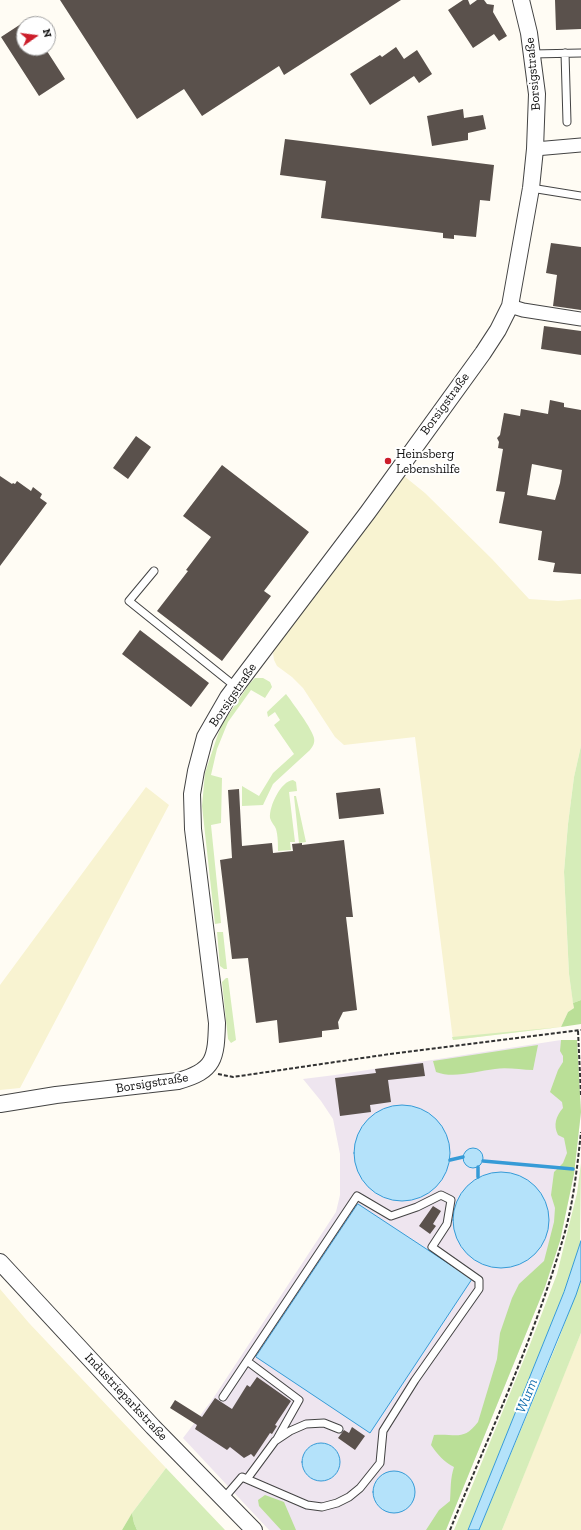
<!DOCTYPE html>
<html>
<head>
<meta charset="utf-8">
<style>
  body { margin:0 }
  #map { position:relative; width:581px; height:1530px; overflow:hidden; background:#fffcf4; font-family:"Zilla Slab",serif }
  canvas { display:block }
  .north { position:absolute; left:16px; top:16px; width:40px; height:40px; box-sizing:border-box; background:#fff; border:1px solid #9f9f9f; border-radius:50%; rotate:76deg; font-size:11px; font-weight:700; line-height:16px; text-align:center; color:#101010 }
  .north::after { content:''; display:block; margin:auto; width:14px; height:18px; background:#cc1d2a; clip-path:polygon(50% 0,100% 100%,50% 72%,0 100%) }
</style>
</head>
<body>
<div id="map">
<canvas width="581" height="1530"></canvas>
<div class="north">N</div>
</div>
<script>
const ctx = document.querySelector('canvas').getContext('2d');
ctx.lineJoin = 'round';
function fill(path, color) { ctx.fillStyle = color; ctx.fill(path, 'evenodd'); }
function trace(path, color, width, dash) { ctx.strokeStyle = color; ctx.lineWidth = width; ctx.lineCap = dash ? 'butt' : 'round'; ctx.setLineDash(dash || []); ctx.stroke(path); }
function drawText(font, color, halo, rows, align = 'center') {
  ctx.font = font + ' "Zilla Slab",serif'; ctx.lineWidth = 4; ctx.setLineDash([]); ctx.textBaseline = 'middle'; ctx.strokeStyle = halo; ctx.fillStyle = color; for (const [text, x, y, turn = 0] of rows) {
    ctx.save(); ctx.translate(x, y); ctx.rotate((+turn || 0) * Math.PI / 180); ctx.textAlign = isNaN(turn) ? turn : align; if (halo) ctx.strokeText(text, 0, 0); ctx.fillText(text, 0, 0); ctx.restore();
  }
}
const industrial = new Path2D(`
  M561,1040H577L581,1112L574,1174L560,1241L545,1287L446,1530H269L183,1438L212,1400L336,1212L340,1195V1154L333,1119L321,1101L303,1079L335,1075Z`);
const farmland = new Path2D(`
  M404,476L425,493L492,559L529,599L558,601L581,599V746L574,777L568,824L564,872L569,974L574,1008L568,1012L561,1027L453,1040L415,737L344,745L335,737L303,688L292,677L277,666L274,660L273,653L279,643L363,529Z
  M146,787L169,805L20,1088L0,1090V985Z
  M0,1289L29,1323L166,1468L132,1513L122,1530H0Z
  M581,1333V1530H502L551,1406Z`);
const green = new Path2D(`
  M255,678H263L270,682L272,687L265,698L251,690L228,722L217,749L211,775L222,778L221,823L211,825L221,923L215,924L202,806L205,773L217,737L222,724L250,683Z
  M286,694C292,702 313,730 314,738C315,743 313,746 310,750L273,784L263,805L242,806V786L259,796L273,773L294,754L274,725L280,720L275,712L268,717L267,712Z
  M581,746V1000L573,1003L569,974L564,872L568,824L574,777Z
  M293,780L296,782L297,791L289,792L295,842H290L291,850L278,851C278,845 278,836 276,829C275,826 271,822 270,818C269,806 281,781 293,780Z
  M294,796H296L306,842L299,843Z
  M217,932H223L227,969H224L220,966Z
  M226,978H228L236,1040L231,1043L228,1039L222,982Z
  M561,1027L453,1040L452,1037Z
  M581,1163L580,1245L564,1292L468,1530H454L529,1347L557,1274L577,1193Z
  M581,1280V1333L502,1530H479L558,1341Z
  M166,1468L225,1530H137L134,1523L132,1513Z`);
const forest = new Path2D(`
  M581,1000V1024L561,1027L568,1012L574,1008L573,1003Z
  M561,1040H577L581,1112L574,1174L560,1241L545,1287L446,1530H426L439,1510L450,1501C451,1489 450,1479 454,1467C444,1462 437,1454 431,1445L434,1435C455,1433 463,1442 478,1422L497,1359L500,1333L512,1298L519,1284L544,1261L554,1222L555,1208L551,1195L554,1172L563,1163L567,1153L564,1138L558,1135C553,1125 556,1116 563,1108L562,1102L550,1092L558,1070L563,1062V1056L560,1051Z
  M538,1045L533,1070C521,1070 507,1067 495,1069C476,1071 454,1079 436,1072L433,1061Z
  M265,1495L284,1502L296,1530H281L259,1506L258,1500Z
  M132,1513L134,1523L137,1530H122Z`);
const water = new Path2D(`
  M354 1153a48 48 0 1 1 96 0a48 48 0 1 1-96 0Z
  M463 1158a10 10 0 1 1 20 0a10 10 0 1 1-20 0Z
  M453 1220a48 48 0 1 1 96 0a48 48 0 1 1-96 0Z
  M358,1204L472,1279L370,1433L256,1357Z
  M581,1241V1280L576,1295L479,1530H468L564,1292Z
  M302 1462a19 19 0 1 1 38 0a19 19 0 1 1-38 0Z
  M373 1492a21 21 0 1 1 42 0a21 21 0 1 1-42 0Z`);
const stream = new Path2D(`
  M450,1160L463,1157
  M483,1161L573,1169
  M478,1167V1177`);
const building = new Path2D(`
  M60,0H401L284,75L279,66L202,116L184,89L137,119Z
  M463,0H468L470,5L477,0H484L487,4L494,5L493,12L507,36L499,41L494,34L473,48L448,10Z
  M555,0H581V29L556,30Z
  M24,22V48H45L65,79L39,96L1,37Z
  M396,47L404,59L417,50L432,74L419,83L414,76L370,105L350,74L380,55L382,57Z
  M463,109L464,118L483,115L486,129L468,133V140L432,146L427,116Z
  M285,139L494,165L490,201L480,200L476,237L454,235V239L443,238V233L321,218L326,181L280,175Z
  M551,243L581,247V310L553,306L557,275L546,273Z
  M544,326L581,331V355L541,349Z
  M550,400L564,403V407L581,410V574L553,572L555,563L538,560L542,531L499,523L505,492L496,491L503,449L498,448L499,442L497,438L500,435L504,413L520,416L521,409L548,414ZM532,464L562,470L560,483L555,500L527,495Z
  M136,436L151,447L128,479L113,468Z
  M222,465L309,532L264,591L271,596L222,661L157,611L188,571L186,570L211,537L183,516Z
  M0,476L12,484L13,483L15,484L17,481L31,491L33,487L42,494L40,498L47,503L0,566Z
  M140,630L209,683L191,707L122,654Z
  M380,788L384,814L339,819L336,793Z
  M239,789L242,846L272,843L273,853L293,851L292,844L302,843V845L344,840L353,917H346L357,1010L343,1012L338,1022L339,1029L322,1031V1037L279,1043L277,1020L256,1023L248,958L232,959L220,860L232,858L228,790Z
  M423,1063L425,1076L388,1080L391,1102L370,1105L371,1112L340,1116L335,1078L376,1073L375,1069Z
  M433,1206L441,1211L433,1224L436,1226L430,1234L419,1226Z
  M257,1377L291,1401L275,1425L277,1426L272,1434L270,1433L254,1457L251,1454L244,1458L230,1447L227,1450L195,1429L197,1425L170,1408L175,1400L202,1417L215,1398L232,1409L247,1385L250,1387Z
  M352,1427L365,1436L355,1450L338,1438L344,1430L349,1433Z`);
const path = new Path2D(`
  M578,1031L581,1095
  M218,1074L233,1077L390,1054L581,1030
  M450,1530C489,1435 533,1341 562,1242C573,1207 577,1169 581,1132`);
const service = new Path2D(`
  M565,53L567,122
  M532,54L581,53
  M531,188L581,196
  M154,571L129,601L236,687
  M247,1361L299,1400L277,1439
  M223,1397L357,1196L391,1216L417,1207L441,1195L451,1200L447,1224L432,1247L479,1280V1289L415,1380L383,1431L380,1463L360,1488L349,1497L337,1503L322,1507L307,1505L242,1477L224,1498
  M247,1479L275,1441L290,1431L306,1424L324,1423L339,1429`);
const minor = new Path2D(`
  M535,149L581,145
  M510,306L523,310L581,319`);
const tertiary = new Path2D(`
  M0,1104L56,1095L178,1081C215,1071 216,1058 217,1023L193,829L192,794L196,771L205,737L228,697L368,512L483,353L498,330L510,306L531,188L535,149L537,94L529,33L521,0
  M0,1262L153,1427L254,1530`);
const markers = [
  [388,461,4,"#cc1d2a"]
];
const streetNames = [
  ["Borsigstraße",533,74,-95],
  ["Borsigstraße",445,404,-54],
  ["Borsigstraße",233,695,-56],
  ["Borsigstraße",152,1083,-9],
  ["Industrieparkstraße",126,1397,47]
];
const poiNames = [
  ["Heinsberg",396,454],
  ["Lebenshilfe",396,469]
];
const waterNames = [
  ["Wurm",527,1396,-68]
];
fill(industrial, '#eee5ef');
fill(farmland, '#f8f3d1');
fill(green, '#d6edb9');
fill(forest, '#badf97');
fill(water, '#b4e2fa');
trace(water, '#369bd7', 1);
trace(stream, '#369bd7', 3.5);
fill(building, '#5a514c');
trace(service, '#434343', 9);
trace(minor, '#434343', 15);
trace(tertiary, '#434343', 18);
trace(path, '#323232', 2, [4, 2]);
trace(service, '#fff', 7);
trace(minor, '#fff', 13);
trace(tertiary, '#fff', 16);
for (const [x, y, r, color] of markers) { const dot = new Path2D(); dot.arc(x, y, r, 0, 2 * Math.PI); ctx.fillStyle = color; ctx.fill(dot); trace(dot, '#fff', 1.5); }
drawText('13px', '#101010', '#fff', streetNames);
drawText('13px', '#101010', '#fff', poiNames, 'left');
drawText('italic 14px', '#0f6cad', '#fff', waterNames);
</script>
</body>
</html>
